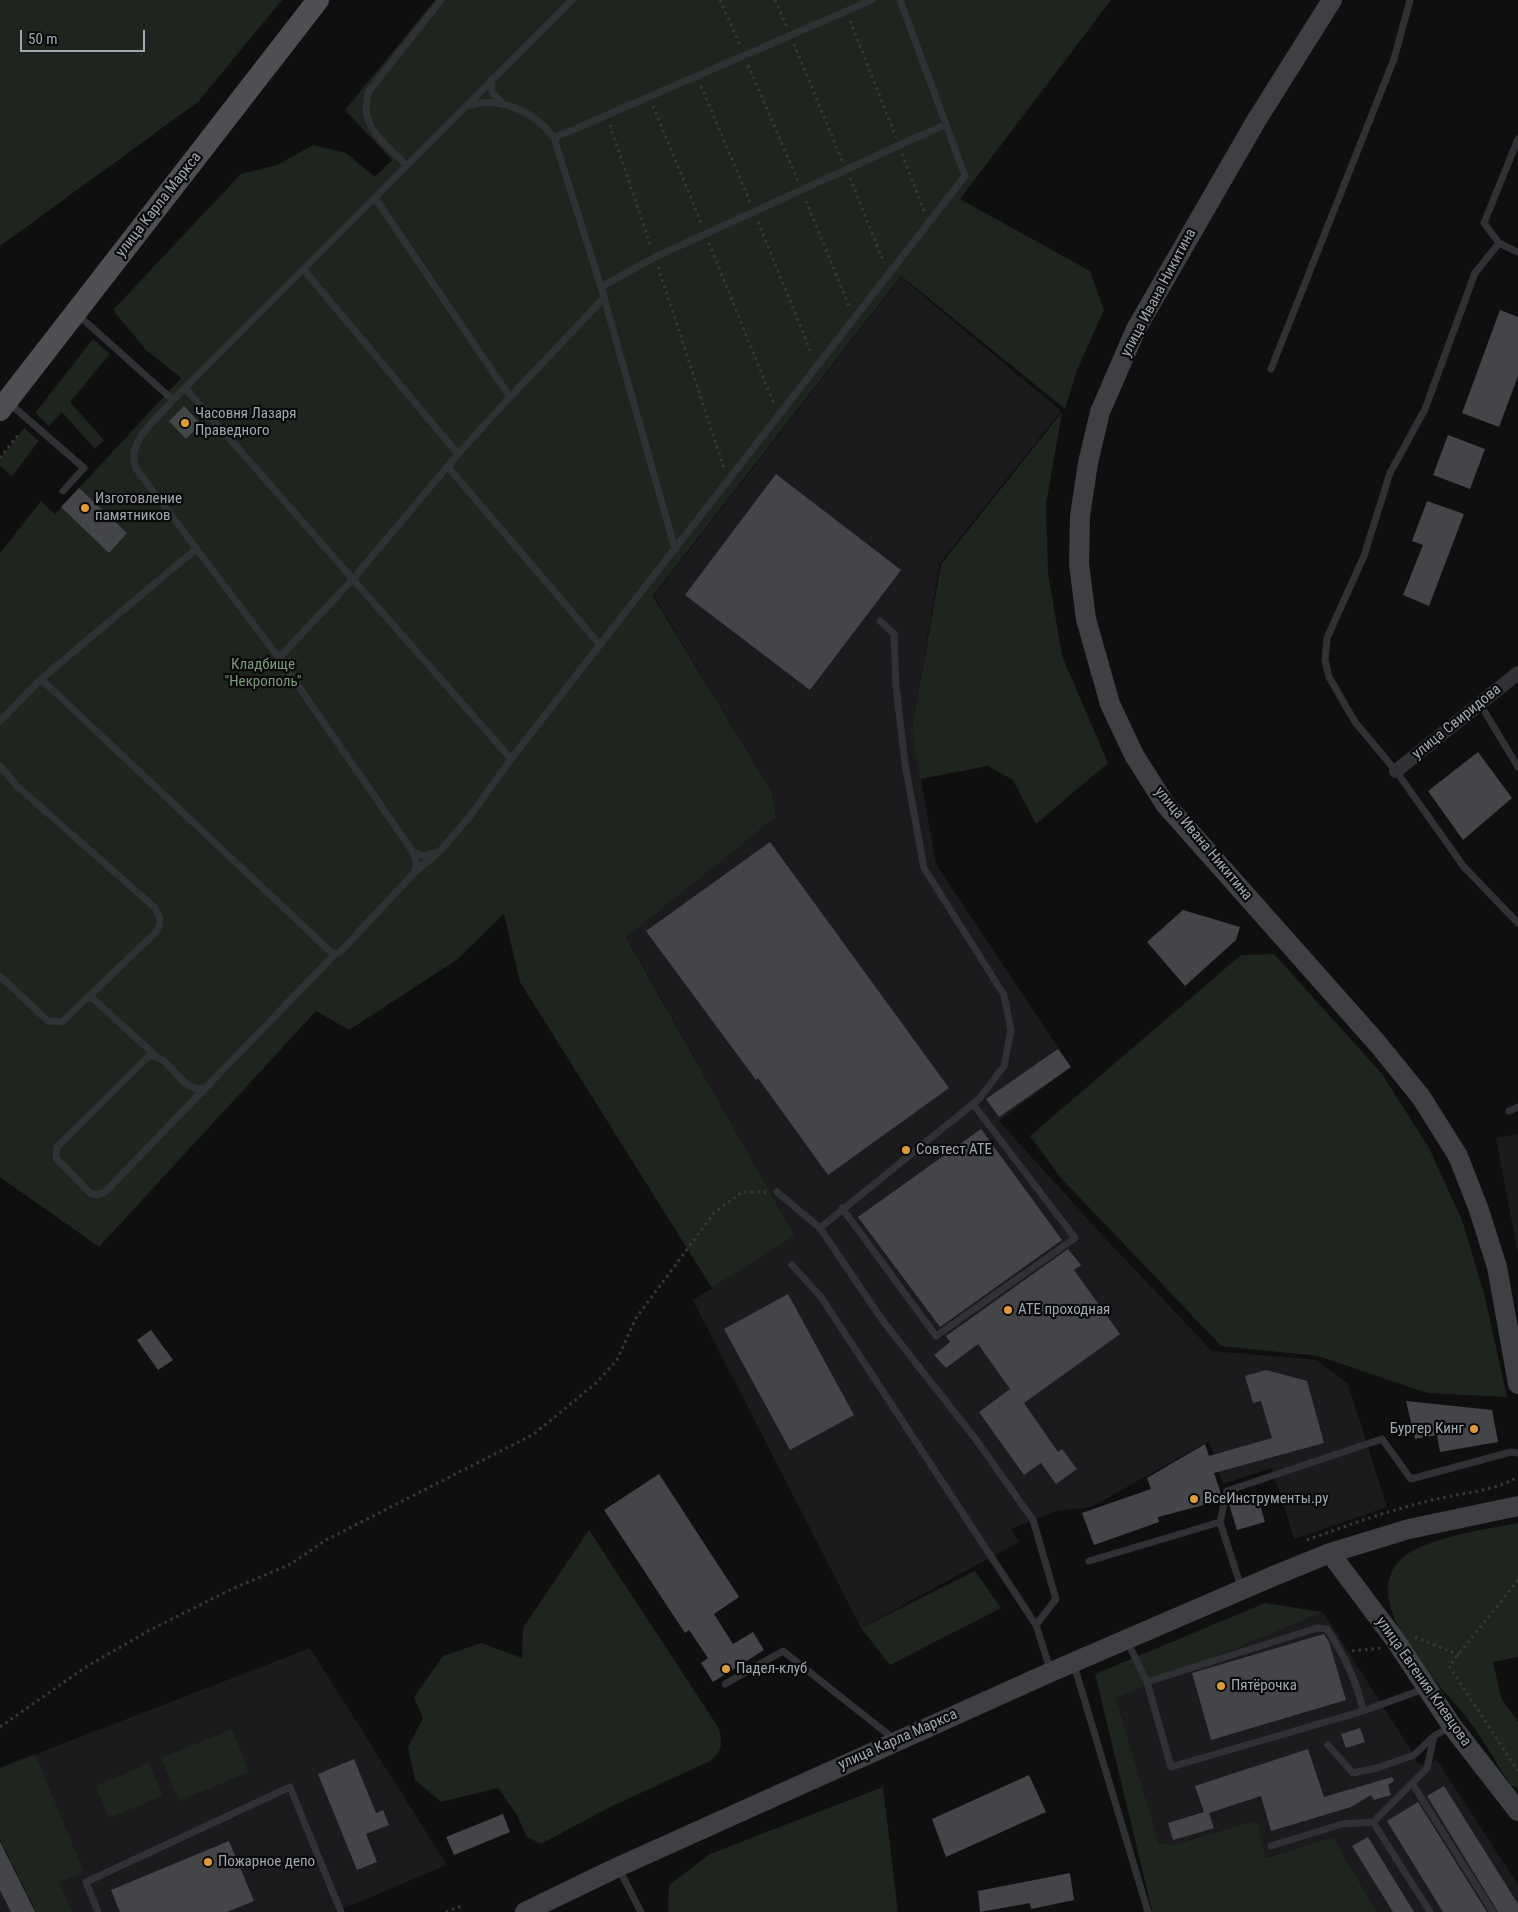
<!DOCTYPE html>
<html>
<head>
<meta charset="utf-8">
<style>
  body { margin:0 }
  #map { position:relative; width:1518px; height:1912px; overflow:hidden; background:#0f0f10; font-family:"Roboto Condensed",sans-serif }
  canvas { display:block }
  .scale { position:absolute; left:20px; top:30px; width:125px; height:22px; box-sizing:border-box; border:2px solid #a1a7b0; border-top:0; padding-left:6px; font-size:15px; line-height:18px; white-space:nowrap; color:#a1a7b0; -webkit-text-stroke:4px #0a0a0b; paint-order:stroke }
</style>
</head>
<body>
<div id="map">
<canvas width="1518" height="1912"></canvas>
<div class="scale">50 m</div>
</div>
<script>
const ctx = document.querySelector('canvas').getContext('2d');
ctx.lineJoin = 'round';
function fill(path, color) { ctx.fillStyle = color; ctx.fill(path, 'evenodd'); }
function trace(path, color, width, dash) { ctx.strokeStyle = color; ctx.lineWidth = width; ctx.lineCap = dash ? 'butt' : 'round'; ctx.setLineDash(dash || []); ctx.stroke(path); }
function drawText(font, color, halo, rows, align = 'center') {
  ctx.font = font + ' "Roboto Condensed",sans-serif'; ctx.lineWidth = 4.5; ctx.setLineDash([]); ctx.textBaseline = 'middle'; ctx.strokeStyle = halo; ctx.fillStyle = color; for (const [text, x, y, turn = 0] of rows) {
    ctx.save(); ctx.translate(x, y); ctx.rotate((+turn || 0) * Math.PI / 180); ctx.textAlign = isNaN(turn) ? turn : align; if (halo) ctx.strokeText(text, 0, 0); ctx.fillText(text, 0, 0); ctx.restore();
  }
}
const built = new Path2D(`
  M901,277L1061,411L940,563L912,729L936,864L1071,1067L999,1121L1104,1237L1212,1351L1317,1360L1348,1384L1387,1507L1294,1539L1272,1468L1223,1484L1209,1441L1091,1507L1056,1511L1011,1529L1019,1542L861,1628L693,1300L795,1236L626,936L776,817L772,792L654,596Z
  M1518,1134V1254L1496,1138Z
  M1323,1612L1414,1755L1418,1765L1437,1760L1518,1885V1912H1377L1333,1837L1264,1858L1257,1820L1172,1845L1159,1843L1116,1697Z
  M310,1648L447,1865L335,1912H0V1768Z`);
const green = new Path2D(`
  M0,0H282L198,102L0,246Z
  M435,0H1111L960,199L1090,271L1104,310L1077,370L1065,409L901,276L653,596L772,792L776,817L626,937L795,1236L712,1288L520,982L504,914L458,959L349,1030L316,1011L99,1247L0,1177V553L41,501L55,514L181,378L146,350L113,310L241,174L277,165L313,145L346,153L375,177L392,160L345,110Z
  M93,339L110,354L70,402L104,440L95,449L62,412L49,426L35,413Z
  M1062,412L1046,505L1048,573L1062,656L1108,763L1036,824L1013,780L988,766L920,779L912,729L941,564Z
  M24,428L39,441L12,476L0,466V459Z
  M1274,954L1382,1074L1429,1148L1462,1220L1485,1297L1507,1397L1427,1393L1318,1356L1221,1346L1061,1178L1030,1136L1241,955Z
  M1518,1523V1657L1493,1662L1501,1698L1518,1722V1788L1511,1785C1496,1763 1483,1739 1467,1718C1441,1686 1357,1603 1400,1560C1422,1538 1487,1529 1518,1523Z
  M589,1530L718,1727C723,1742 723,1751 710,1761L606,1809L541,1844L527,1837L517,1815L498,1788L441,1802L415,1780L408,1747L423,1718L414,1697L443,1656L481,1643L522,1658L523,1628Z
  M975,1571L1001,1608L890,1665L861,1628Z
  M1265,1603L1323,1612L1116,1698L1159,1843L1172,1845L1257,1820L1265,1858L1333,1837L1377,1912H1141L1152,1910L1095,1674Z
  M232,1729L249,1772L179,1801L161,1758Z
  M35,1754L84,1872L59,1882L72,1912H37L0,1838V1768Z
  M149,1763L163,1796L109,1818L96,1786Z
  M883,1787L898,1912H668L669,1885L710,1854Z`);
const building = new Path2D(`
  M1500,310L1518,317V376L1499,427L1462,413Z
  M184,406L201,424L186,439L169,421Z
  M1448,435L1485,449L1470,489L1433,475Z
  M776,474L901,570L810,690L685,595Z
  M79,488L127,533L109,553L61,507Z
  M1427,501L1464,514L1429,606L1403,595L1423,545L1412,541Z
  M1478,752L1512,798L1463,840L1428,791Z
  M770,842L949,1088L828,1175L758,1078L756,1080L646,931Z
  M1183,910L1240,927L1236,940L1185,986L1147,942Z
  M1058,1049L1071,1067L999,1117L986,1099Z
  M981,1129L1062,1240L940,1327L858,1217Z
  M1068,1249L1081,1265L1074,1270L1120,1334L1024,1403L1058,1452L1062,1449L1077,1469L1056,1484L1041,1463L1024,1475L979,1412L1010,1389L978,1344L946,1368L934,1355L950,1342L946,1336Z
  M788,1294L854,1415L790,1450L724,1329Z
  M151,1330L173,1360L158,1370L137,1340Z
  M1266,1370L1307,1381L1324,1443L1214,1473L1221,1494L1219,1501L1158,1517L1159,1522L1094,1545L1082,1513L1151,1489L1147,1478L1205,1444L1209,1456L1272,1438L1261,1401L1253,1403L1245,1376Z
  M1406,1401L1492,1410L1498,1442L1440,1452L1437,1435L1415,1439Z
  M659,1474L739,1597L714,1614L733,1644L753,1632L764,1650L713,1682L701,1663L708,1658L689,1630L685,1633L604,1510Z
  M1256,1492L1265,1522L1237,1530L1229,1504L1230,1500Z
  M1324,1634L1329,1642L1346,1700L1211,1740L1192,1673Z
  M1360,1728L1365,1742L1346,1748L1341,1734Z
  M1308,1749L1324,1797L1392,1777L1394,1781L1388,1785L1391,1795L1374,1800L1371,1795L1351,1807L1271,1831L1261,1796L1209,1813L1214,1828L1173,1840L1168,1823L1204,1812L1195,1786Z
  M354,1759L376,1813L383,1810L389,1825L366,1834L377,1862L357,1870L318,1774Z
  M1029,1775L1046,1812L946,1857L932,1819Z
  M1444,1786L1518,1904V1912H1498L1427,1796Z
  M1418,1802L1487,1912H1443L1387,1821Z
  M503,1814L510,1832L454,1855L446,1837Z
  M1368,1837L1414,1912H1393L1352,1846Z
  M229,1841L254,1901L227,1912H120L111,1890Z
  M0,1842L35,1912H11L0,1890Z
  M1070,1873L1074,1900L1031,1909L1030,1903L980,1912L978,1891Z`);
const path = new Path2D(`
  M720,0L740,45
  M775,0L787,27
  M850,21L896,137
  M794,44L842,161
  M748,65L798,181
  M701,86L750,202
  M653,106L702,225
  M610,125L651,247
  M902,154L924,211
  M850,178L884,263
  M806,201L849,306
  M758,222L812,355
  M709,243L774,404
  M658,267L724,468
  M0,458L18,435
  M1307,1540C1348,1525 1390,1510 1432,1500C1460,1493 1493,1492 1518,1477
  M1518,1580L1449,1666L1518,1771
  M1415,1637L1459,1655
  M1352,1651L1381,1648
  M0,1727L84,1668L150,1630L234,1588L291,1564L326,1540L534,1434L596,1383L617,1360L636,1318L714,1213L742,1192H767
  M446,1912L464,1905`);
const lane = new Path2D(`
  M491,80L492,92L501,102
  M467,106C499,95 535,112 554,138L601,287L675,549
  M554,138L872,0
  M1518,139L1484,223L1499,243L1518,252
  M407,166C385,143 357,126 369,91L441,0
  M1499,243L1475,273L1425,409L1390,473L1364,556L1327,638L1325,660L1329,677L1355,722L1396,771L1464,867L1518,923
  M303,269L458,454
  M601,287L655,257L946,124
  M77,314L173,400
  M1271,369L1394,59L1410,0
  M185,388L511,759
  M510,397L604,298
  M9,403L84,468L63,491
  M448,467L600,645
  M279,658L353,579L458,454L510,397L375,198
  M41,679L334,955
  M1480,704L1518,767
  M0,721L41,679L196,549
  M0,766L17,786L154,907C161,917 163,924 154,934L62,1022L48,1021L0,976
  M413,852L416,862L415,872
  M435,853L423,856L413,852L279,658L137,470C123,444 157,419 173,400L572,0
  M90,996L156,1056
  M203,1088C181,1094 171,1054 149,1056L57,1147L56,1158L91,1194L98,1195L105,1192L334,955L342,950L415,872L440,851L470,816L511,759L965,176L900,0
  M1509,1111L1518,1107
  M777,1192L820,1228L883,1321L977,1441L1033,1520L1056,1599L1036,1625
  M842,1208L936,1336L1075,1238L973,1104
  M820,1228L979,1099L1004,1066L1011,1030L1004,995L924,868L905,764L896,686L894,634L880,621
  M792,1265L821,1297L1036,1625L1050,1669
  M1220,1522L1227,1491L1382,1439L1411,1479L1511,1452L1518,1453
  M1089,1561L1220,1522L1241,1587
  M1127,1641L1147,1682L1171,1767L1363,1711
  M1074,1665L1148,1912
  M1147,1682L1317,1628L1327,1629C1344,1655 1357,1681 1363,1711L1424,1689
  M725,1684L783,1651L894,1739
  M1434,1736L1427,1768L1412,1783L1493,1912
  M1328,1745L1353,1773L1377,1768L1414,1755L1434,1736L1450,1727
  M1412,1783L1373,1822L1430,1912
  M1271,1846L1342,1824L1373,1822
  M619,1869L641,1912
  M98,1912L86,1882L290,1787L341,1912`);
const street = new Path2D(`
  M1396,771L1518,673`);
const secondary = new Path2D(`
  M1332,0L1256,121L1136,329L1100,412L1088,463L1080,516L1079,564L1086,619L1110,704L1134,755L1165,804L1377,1043L1421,1097L1458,1156L1479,1210L1497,1267L1518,1384
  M1330,1553L1396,1641L1452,1726L1518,1811
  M525,1912L618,1867L1051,1672L1276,1575L1330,1553L1409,1529L1518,1506`);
const primary = new Path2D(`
  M0,410L318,0`);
const markers = [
  [185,423,5,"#df9938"],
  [85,508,5,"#df9938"],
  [906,1150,5,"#df9938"],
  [1008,1310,5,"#df9938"],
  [1474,1429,5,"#df9938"],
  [1194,1499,5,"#df9938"],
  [726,1669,5,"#df9938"],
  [1221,1686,5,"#df9938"],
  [208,1862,5,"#df9938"]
];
const streetNames = [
  ["улица Карла Маркса",159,205,-52],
  ["улица Ивана Никитина",1159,293,-62],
  ["улица Свиридова",1457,722,-39],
  ["улица Ивана Никитина",1203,844,50],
  ["улица Евгения Клевцова",1423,1682,55],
  ["улица Карла Маркса",898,1740,-24]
];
const poiNames = [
  ["Часовня Лазаря",195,414],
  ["Праведного",195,431],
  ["Изготовление",95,499],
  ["памятников",95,516],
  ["Совтест АТЕ",916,1150],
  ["АТЕ проходная",1018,1310],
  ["Бургер Кинг",1464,1429,"right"],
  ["ВсеИнструменты.ру",1204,1499],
  ["Падел-клуб",736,1669],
  ["Пятёрочка",1231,1686],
  ["Пожарное депо",218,1862]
];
const parkNames = [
  ["Кладбище",263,665],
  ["\"Некрополь\"",263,682]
];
fill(built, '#1b1b1d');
fill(green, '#1e241e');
fill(building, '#434548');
trace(path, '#36383b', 3, [2.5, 4]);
trace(lane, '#303135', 7);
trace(street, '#303135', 14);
trace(secondary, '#3e4044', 20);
trace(primary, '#4d4f53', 22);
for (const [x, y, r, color] of markers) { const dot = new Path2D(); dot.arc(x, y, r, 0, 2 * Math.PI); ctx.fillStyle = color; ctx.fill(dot); trace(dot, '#0a0a0b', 2); }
drawText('15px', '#a1a7b0', '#0a0a0b', streetNames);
drawText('15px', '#a1a7b0', '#0a0a0b', poiNames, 'left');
drawText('15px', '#7a997a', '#0a0a0b', parkNames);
</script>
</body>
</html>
